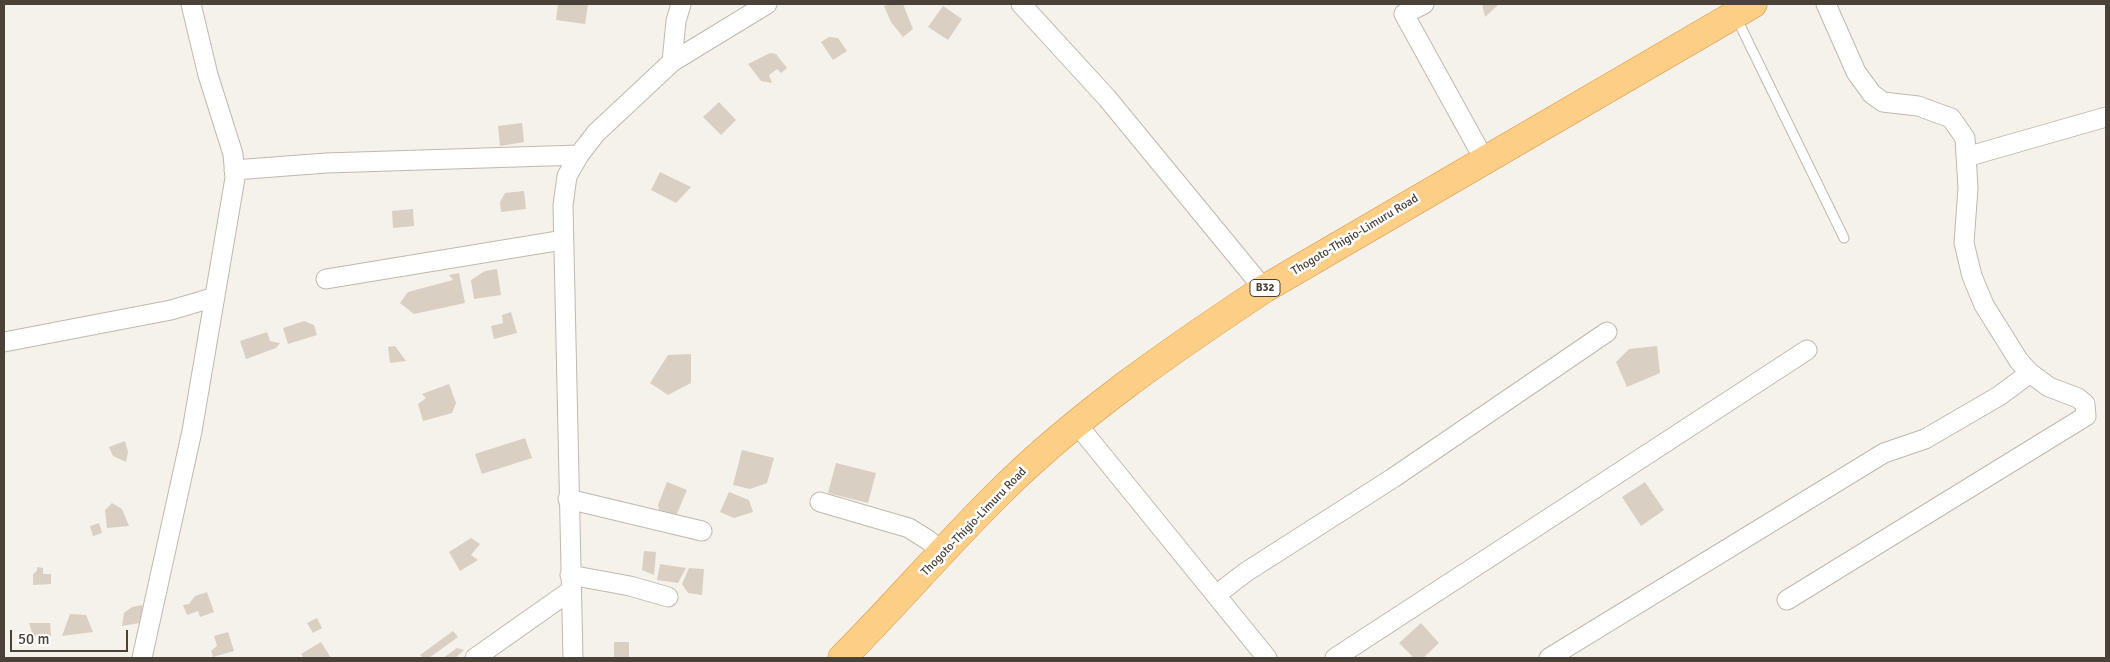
<!DOCTYPE html>
<html>
<head>
<meta charset="utf-8">
<style>
  body { margin:0 }
  #map { position:relative; width:2110px; height:662px; overflow:hidden; background:#f5f1eb; font-family:Signika,sans-serif }
  canvas { display:block }
  .frame { position:absolute; inset:0; border:5px solid #4a4138; pointer-events:none }
  .scale { position:absolute; left:10px; top:630px; width:118px; height:22px; box-sizing:border-box; border:2px solid #4a4138; border-top:0; padding-left:6px; font-size:15px; line-height:18px; white-space:nowrap; color:#4a4138; -webkit-text-stroke:4px #fff; paint-order:stroke }
</style>
</head>
<body>
<div id="map">
<canvas width="2110" height="662"></canvas>
<div class="frame"></div>
<div class="scale">50 m</div>
</div>
<script>
const ctx = document.querySelector('canvas').getContext('2d');
ctx.lineJoin = 'round';
function fill(path, color) { ctx.fillStyle = color; ctx.fill(path, 'evenodd'); }
function trace(path, color, width, dash) { ctx.strokeStyle = color; ctx.lineWidth = width; ctx.lineCap = dash ? 'butt' : 'round'; ctx.setLineDash(dash || []); ctx.stroke(path); }
function drawText(font, color, halo, rows, align = 'center') {
  ctx.font = font + ' Signika,sans-serif'; ctx.lineWidth = 5; ctx.setLineDash([]); ctx.textBaseline = 'middle'; ctx.strokeStyle = halo; ctx.fillStyle = color; for (const [text, x, y, turn = 0] of rows) {
    ctx.save(); ctx.translate(x, y); ctx.rotate((+turn || 0) * Math.PI / 180); ctx.textAlign = isNaN(turn) ? turn : align; if (halo) ctx.strokeText(text, 0, 0); ctx.fillText(text, 0, 0); ctx.restore();
  }
}
const building = new Path2D(`
  M558,4H588L585,24L556,20Z
  M889,4H903L913,29L903,37L891,22L884,6Z
  M1482,4H1498V5L1485,17Z
  M943,6L962,19L948,40L928,27Z
  M829,37L838,38L847,51L833,60L821,42Z
  M770,53L776,54L787,68L781,73L777,69L769,75L772,83L761,81L748,64Z
  M719,102L736,120L721,135L703,117Z
  M522,123L524,142L500,146L498,126Z
  M660,172L691,187L676,203L651,190Z
  M524,191L526,209L501,212L500,202L505,193Z
  M413,209L414,226L393,228L392,211Z
  M497,269L501,295L474,299L471,280L485,271Z
  M459,273L465,303L414,314L400,303L408,292L453,280L449,275Z
  M511,312L517,333L494,339L491,326L503,323L502,315Z
  M304,321L314,325L317,335L288,344L283,328Z
  M267,332L270,341L280,343L276,348L246,359L240,341Z
  M395,346L406,361L390,363L388,347Z
  M1657,346L1660,373L1627,387L1616,362L1629,349Z
  M691,354V383L668,395L650,383L668,355Z
  M449,384L456,403L452,413L423,421L418,404L426,398L422,394Z
  M525,438L532,458L482,474L475,454Z
  M125,441L128,452L126,462L113,456L109,447Z
  M742,450L774,458L767,483L750,489L733,485Z
  M836,463L876,473L868,503L828,493Z
  M667,482L687,490L676,516L659,510L658,505Z
  M1645,482L1664,510L1641,526L1622,497Z
  M729,492L749,500L753,512L734,518L720,512Z
  M112,503L122,509L129,526L107,528L105,510Z
  M99,523L102,533L93,536L90,526Z
  M471,538L480,544L471,555L478,560L460,571L449,552Z
  M644,551L656,552L654,575L642,570Z
  M660,564L686,568L678,583L657,580Z
  M37,567L43,568V574H51V584L33,585V574L37,571Z
  M689,568L704,569L702,595L688,593L682,584Z
  M207,592L214,612L200,617L198,611L187,615L183,605L189,604L195,596Z
  M142,605L145,622L122,626L124,613L132,607Z
  M70,614L86,615L93,632L62,636Z
  M317,618L322,628L313,633L307,623Z
  M29,623H50L51,636H33Z
  M1421,623L1439,643L1423,658H1414L1399,643Z
  M453,631L458,637L429,658H423L420,655Z
  M228,632L234,651L213,657L211,651L217,646L214,636Z
  M321,642L331,658H304L301,654Z
  M614,642H629V658H614Z
  M457,648L464,650L455,658H443Z`);
const service = new Path2D(`
  M1736,17L1844,238`);
const minor = new Path2D(`
  M1021,4L1107,98L1264,289
  M1424,4L1404,14L1484,159
  M672,62L676,21L681,4
  M1966,157L2106,117
  M234,170L326,163L579,155
  M326,279L563,240
  M4,342L171,310L215,297
  M1076,423L1267,658
  M568,499L702,531
  M820,502L909,528L928,540L943,553
  M570,575L630,586L668,597
  M1216,595L1246,572L1393,478L1607,332
  M1787,600L2086,416L2085,404L2078,398L2049,387L2030,373L2019,361L1984,305L1972,276L1964,243L1968,188L1965,138L1951,118L1918,106L1883,102L1872,94L1856,72L1826,4
  M142,658L192,431L235,178L233,154L208,75L191,4
  M475,658L570,591
  M573,658L563,205L567,176L579,155L596,133L672,62L767,4
  M1335,658L1807,350
  M1549,658L1884,453L1925,439L1999,396L2030,373`);
const trunk = new Path2D(`
  M842,658C896,604 946,545 1001,491C1080,413 1172,350 1264,289L1753,4`);
const shields = [
  [1265,288,30]
];
const shieldNames = [
  ["B32",1265,288]
];
const streetNames = [
  ["Thogoto-Thigio-Limuru Road",1355,235,-31],
  ["Thogoto-Thigio-Limuru Road",974,522,-46]
];
fill(building, '#dacfc3');
trace(service, '#c1b8ad', 11);
trace(minor, '#c1b8ad', 21);
trace(trunk, '#dd953d', 29);
trace(service, '#fff', 9);
trace(minor, '#fff', 19);
trace(trunk, '#fdce85', 28);
for (const [x, y, w] of shields) { const box = new Path2D(); box.roundRect(x - w / 2, y - 8.5, w, 17, 4); ctx.fillStyle = '#fff'; ctx.fill(box); trace(box, '#4a4138', 1); }
drawText('bold 11px', '#4a4138', null, shieldNames);
drawText('12px', '#4a4138', '#fff', streetNames);
</script>
</body>
</html>
